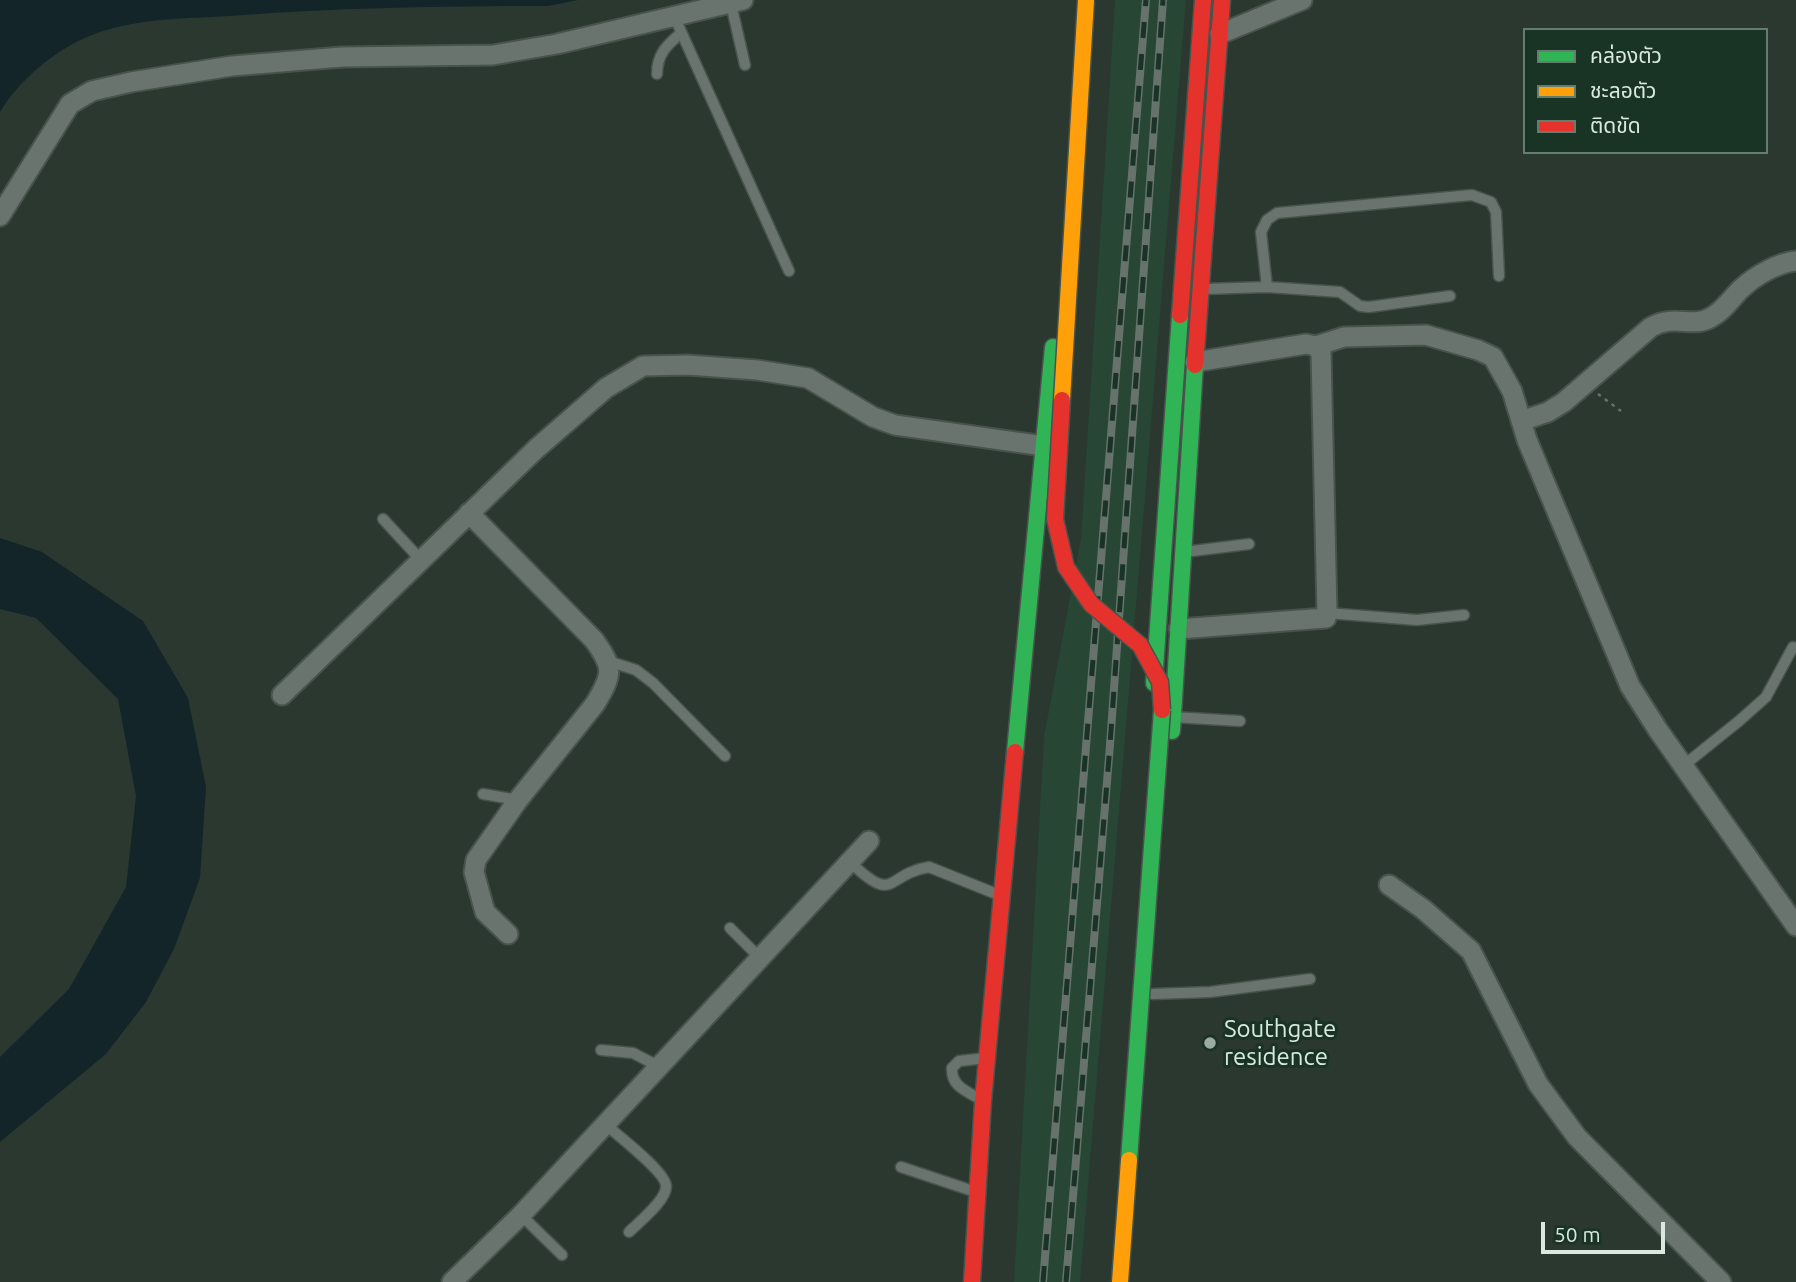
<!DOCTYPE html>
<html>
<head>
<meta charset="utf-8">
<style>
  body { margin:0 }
  #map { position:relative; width:1796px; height:1282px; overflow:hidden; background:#2a382f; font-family:Ubuntu,"Noto Sans Thai",sans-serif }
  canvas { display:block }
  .legend { position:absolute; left:1523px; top:28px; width:245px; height:126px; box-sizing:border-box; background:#193324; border:2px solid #667c6f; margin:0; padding:9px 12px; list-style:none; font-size:21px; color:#dae9df }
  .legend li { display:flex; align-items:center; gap:14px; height:35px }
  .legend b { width:35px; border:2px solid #667c6f }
  .scale { position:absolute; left:1541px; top:1222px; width:124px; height:32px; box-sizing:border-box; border:4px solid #dae9df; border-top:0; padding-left:9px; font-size:21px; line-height:24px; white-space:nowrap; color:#dae9df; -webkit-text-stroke:5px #193324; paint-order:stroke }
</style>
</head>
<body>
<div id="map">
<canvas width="1796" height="1282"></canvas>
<ul class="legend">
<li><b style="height:9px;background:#30b455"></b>คล่องตัว</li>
<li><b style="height:9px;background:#ff9f0a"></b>ชะลอตัว</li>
<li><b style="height:9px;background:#e5322d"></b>ติดขัด</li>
</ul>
<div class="scale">50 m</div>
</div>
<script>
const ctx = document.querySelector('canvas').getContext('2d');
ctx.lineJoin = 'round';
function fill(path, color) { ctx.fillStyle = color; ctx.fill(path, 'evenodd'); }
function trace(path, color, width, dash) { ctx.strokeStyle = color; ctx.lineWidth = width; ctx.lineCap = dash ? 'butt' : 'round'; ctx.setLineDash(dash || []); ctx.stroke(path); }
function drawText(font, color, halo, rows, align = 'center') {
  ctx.font = font + ' Ubuntu,sans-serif'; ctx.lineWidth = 6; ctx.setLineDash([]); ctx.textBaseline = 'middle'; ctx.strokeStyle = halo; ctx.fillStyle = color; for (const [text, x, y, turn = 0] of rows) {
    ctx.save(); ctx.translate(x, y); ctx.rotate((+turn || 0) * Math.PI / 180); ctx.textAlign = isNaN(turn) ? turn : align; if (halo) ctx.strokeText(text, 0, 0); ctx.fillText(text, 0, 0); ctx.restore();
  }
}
const built = new Path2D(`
  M1115,0H1186L1080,1282H1014L1044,737L1081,538Z`);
const water = new Path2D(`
  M0,0H578L548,6C441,6 335,8 229,16C183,19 135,18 92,35C57,48 18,81 0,112Z
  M0,538L42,552L143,621L188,698L206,787L200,878L174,949L146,1002L106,1054L0,1142V1057L69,989L126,887L136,796L118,699L36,618L0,609Z`);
const path = new Path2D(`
  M1598,394L1621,411`);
const lane = new Path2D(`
  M731,4L745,65
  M674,16L789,271
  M657,74C657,54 667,45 681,33
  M1267,287L1261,232L1267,220L1277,213L1472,195L1491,202L1496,212L1499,276
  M1204,289L1267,287L1340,292L1360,306L1369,307L1450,296
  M383,519L420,559
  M1184,552L1249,544
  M1327,613L1417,620L1464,615
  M608,661L636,670L653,683L725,756
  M1173,717L1240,721
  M1683,766L1739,721L1766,697L1793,647
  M483,794L518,800
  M850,862C896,906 885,874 929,867L999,895
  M730,928L760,958
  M1153,994L1210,992L1310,979
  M601,1050L633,1053L658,1066
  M980,1099C966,1091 951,1086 952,1068L959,1061L986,1058
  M605,1124C616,1134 666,1172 666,1186C667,1200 639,1222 629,1232
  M901,1167L976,1192
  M521,1215L562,1255`);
const street = new Path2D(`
  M1220,34L1302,0
  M0,216L70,104L92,91L131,82L232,66L342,57L493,55L557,44L743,0
  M1195,362L1306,344L1316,346L1344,337L1426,335L1478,350L1493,357L1512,391L1527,440L1630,686L1658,730L1796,926
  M1521,421L1548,412L1564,402L1651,327C1675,314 1691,328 1710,318C1724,311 1731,298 1742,288C1756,275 1778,263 1796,261
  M469,513L594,640C614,668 613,674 595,704L518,800L476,860L474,872L485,912L508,934
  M1179,629L1326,618L1327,613L1321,353L1316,346
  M282,695L536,449L606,388L643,366L688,365L757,370L808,378L873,417L895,425L1044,446
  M1389,885L1423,909L1471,951L1538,1084L1577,1137L1721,1282
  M452,1282L521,1215L869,841`);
const fast = new Path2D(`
  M1154,683L1180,315
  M1172,731L1195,365
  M1015,752L1053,347`);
const jam = new Path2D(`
  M1180,315L1203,0
  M1195,365L1222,0
  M972,1282L983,1101L1015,752`);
const rail = new Path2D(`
  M1043,1282L1146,0
  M1066,1282L1110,745L1163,0`);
const fastBridge = new Path2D(`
  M1129,1160L1162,710`);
const slowBridge = new Path2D(`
  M1062,400L1086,0
  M1120,1282L1129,1160`);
const jamBridge = new Path2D(`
  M1062,400L1055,519L1066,567L1091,604L1140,645L1160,682L1162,710`);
const markers = [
  [1210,1043,7,"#9caba1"]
];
const poiNames = [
  ["Southgate",1224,1029],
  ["residence",1224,1057]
];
fill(built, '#274634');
fill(water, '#14252a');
trace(lane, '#47534c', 13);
trace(street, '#47534c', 23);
trace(fast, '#47534c', 19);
trace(jam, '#47534c', 19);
trace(path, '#67726b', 2.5, [3.5, 5]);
trace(lane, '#6a746e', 10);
trace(street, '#6a746e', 19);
trace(fast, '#30b455', 16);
trace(jam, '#e5322d', 16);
trace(rail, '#67726b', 8);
trace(rail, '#193324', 5, [16]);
trace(fastBridge, '#47534c', 19, []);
trace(slowBridge, '#47534c', 19, []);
trace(jamBridge, '#47534c', 19, []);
trace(fastBridge, '#30b455', 16);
trace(slowBridge, '#ff9f0a', 16);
trace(jamBridge, '#e5322d', 16);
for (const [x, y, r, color] of markers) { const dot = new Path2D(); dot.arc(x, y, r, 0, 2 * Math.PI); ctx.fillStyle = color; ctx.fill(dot); trace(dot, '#193324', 2.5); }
drawText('24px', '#dae9df', '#193324', poiNames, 'left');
</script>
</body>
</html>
